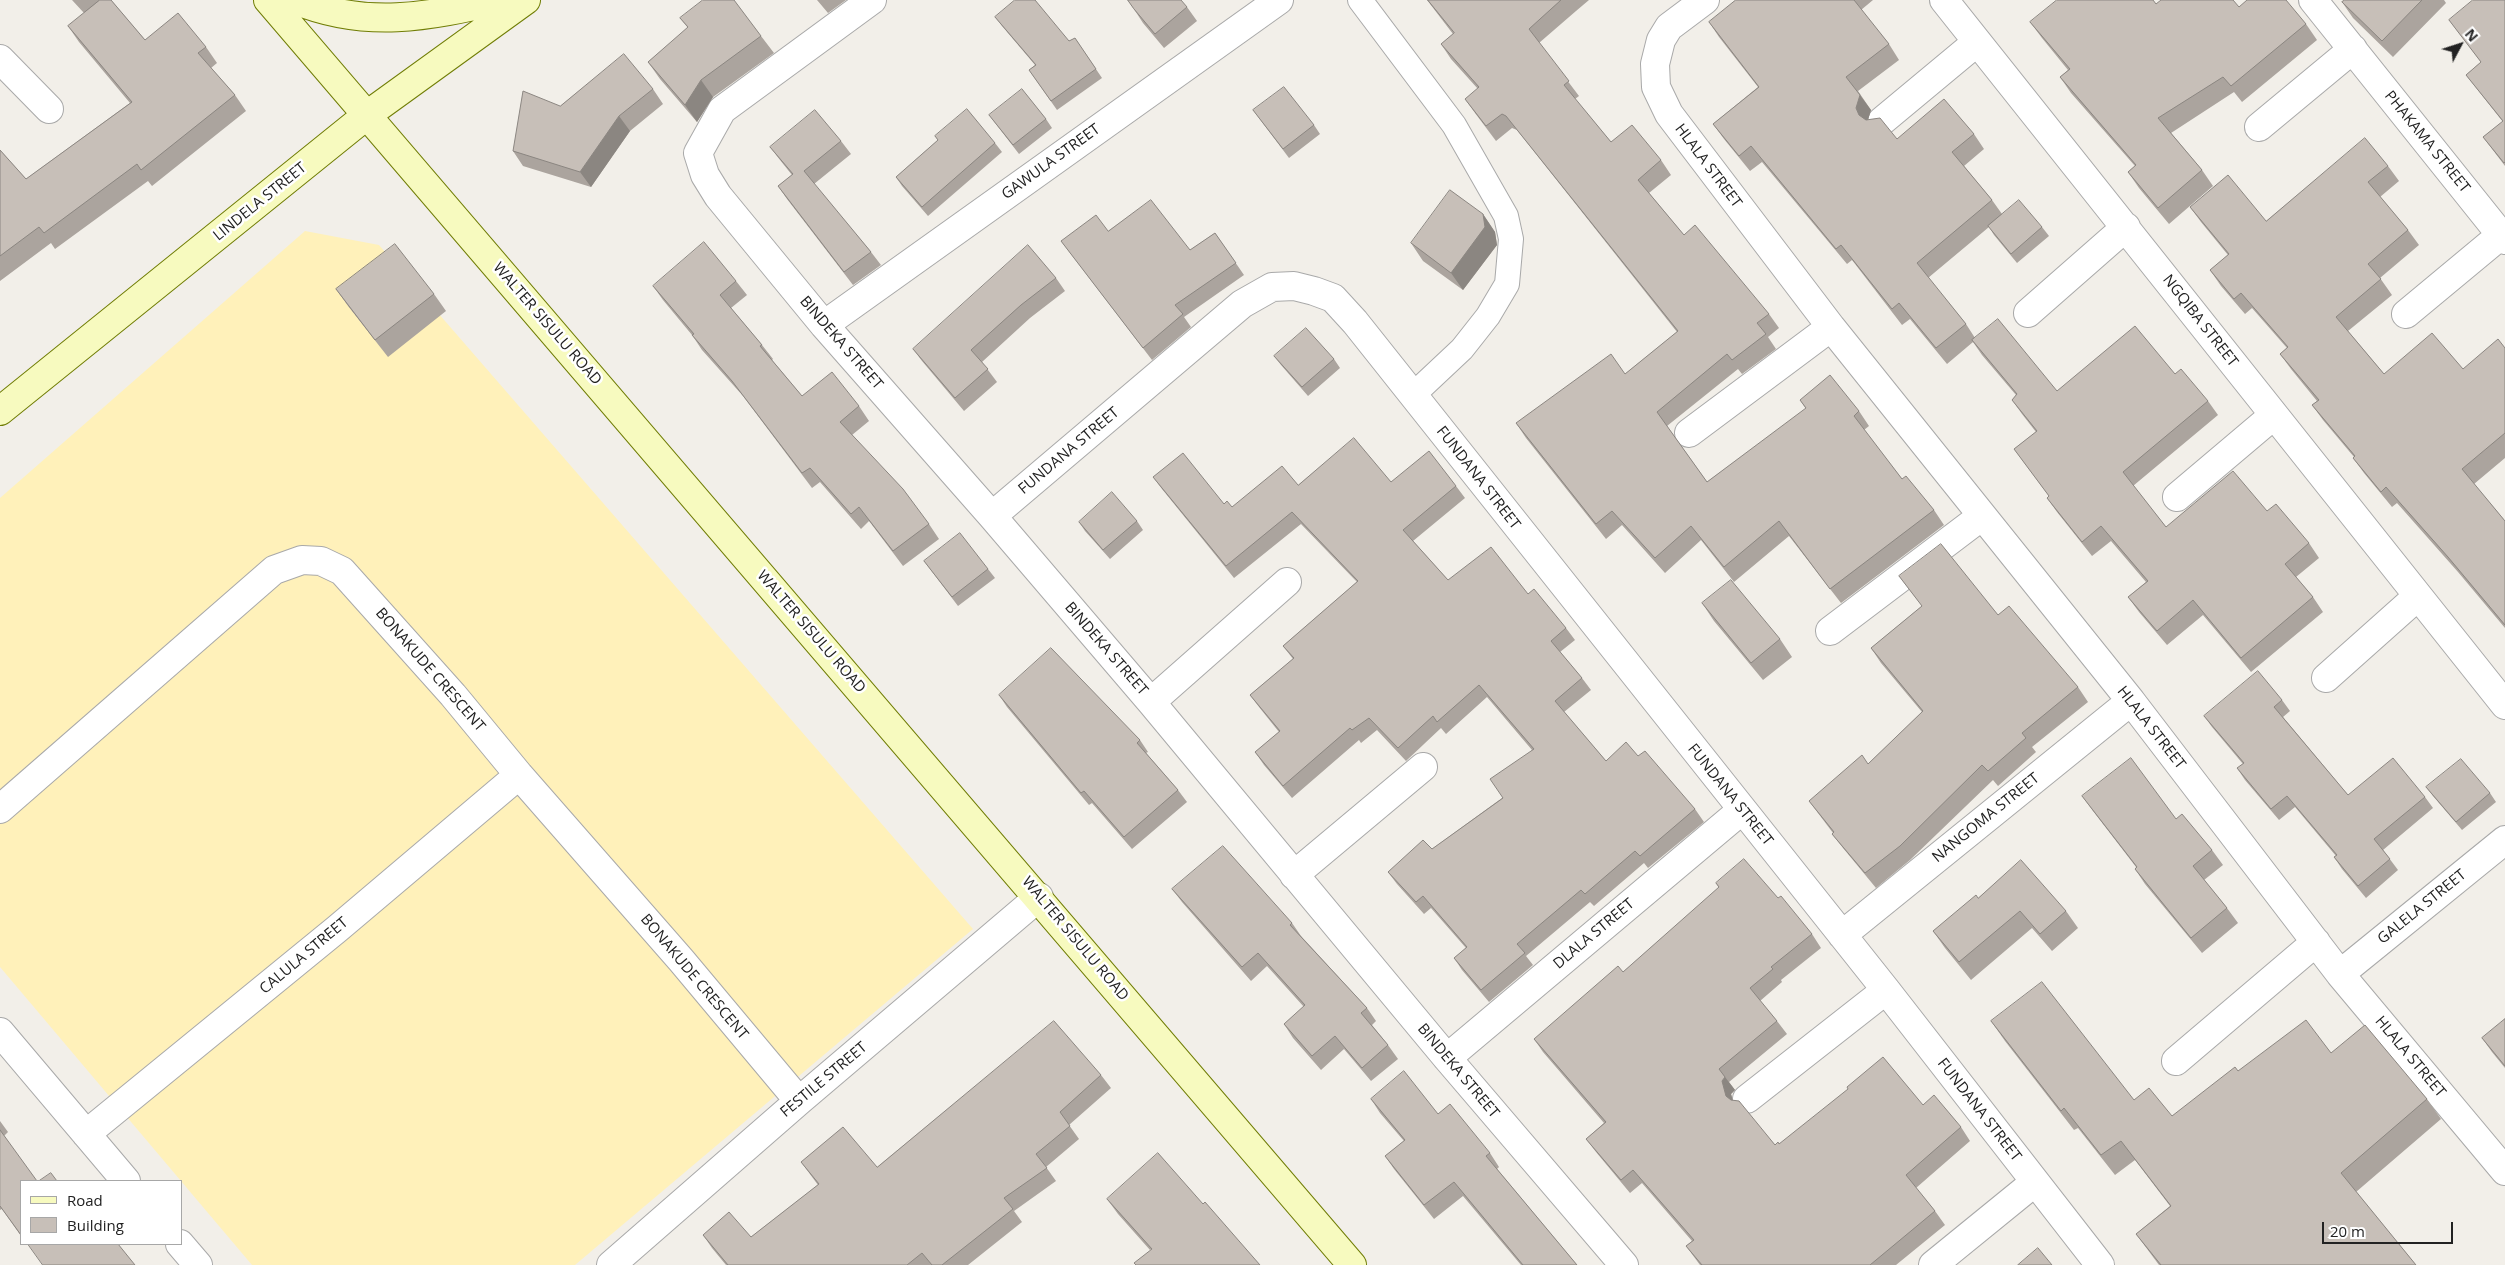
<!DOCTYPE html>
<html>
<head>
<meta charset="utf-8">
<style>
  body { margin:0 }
  #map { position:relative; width:2505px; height:1265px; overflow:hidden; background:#f2efe9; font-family:"Open Sans",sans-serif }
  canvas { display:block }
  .legend { position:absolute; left:20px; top:1180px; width:162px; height:65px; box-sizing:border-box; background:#fff; border:1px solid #a7a7a7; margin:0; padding:6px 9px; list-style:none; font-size:15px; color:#222 }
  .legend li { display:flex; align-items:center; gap:10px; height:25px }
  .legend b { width:25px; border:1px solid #a7a7a7 }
  .north { position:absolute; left:2435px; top:20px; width:50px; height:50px; -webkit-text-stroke:4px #fff; paint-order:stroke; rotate:50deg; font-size:14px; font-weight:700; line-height:20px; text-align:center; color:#222 }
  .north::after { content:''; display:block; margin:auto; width:18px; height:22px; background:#222; clip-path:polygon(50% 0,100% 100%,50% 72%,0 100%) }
  .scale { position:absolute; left:2322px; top:1222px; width:131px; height:22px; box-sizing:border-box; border:2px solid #222; border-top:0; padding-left:6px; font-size:15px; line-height:18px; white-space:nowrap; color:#222; -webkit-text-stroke:4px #fff; paint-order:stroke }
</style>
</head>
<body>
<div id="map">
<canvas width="2505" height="1265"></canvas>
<ul class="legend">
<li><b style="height:6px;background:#f7fabf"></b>Road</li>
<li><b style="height:14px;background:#c7bfb8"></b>Building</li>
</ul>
<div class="north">N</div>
<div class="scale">20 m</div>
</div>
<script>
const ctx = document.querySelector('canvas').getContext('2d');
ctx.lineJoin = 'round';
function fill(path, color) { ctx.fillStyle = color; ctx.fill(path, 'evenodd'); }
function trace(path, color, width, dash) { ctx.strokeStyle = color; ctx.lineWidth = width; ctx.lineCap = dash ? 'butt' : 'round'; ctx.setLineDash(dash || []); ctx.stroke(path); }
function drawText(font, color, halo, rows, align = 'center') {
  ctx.font = font + ' "Open Sans",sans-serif'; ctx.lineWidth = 5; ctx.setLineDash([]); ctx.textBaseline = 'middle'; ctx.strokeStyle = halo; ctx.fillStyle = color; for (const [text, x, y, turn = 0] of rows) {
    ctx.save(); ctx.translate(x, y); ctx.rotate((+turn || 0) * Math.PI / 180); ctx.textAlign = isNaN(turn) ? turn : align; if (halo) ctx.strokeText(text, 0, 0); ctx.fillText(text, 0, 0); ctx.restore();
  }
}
const sand = new Path2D(`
  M305,231L379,245L973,929L575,1265H252L0,967V498Z`);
const lane = new Path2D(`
  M1360,0L1454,125L1506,216L1511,239L1507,284L1488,316L1462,349L1413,395`);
const street = new Path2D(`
  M872,0L722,110L698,153L705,175L718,196L824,325L992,516L1151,702L1447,1058L1624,1265
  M1705,0L1669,27L1661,40L1655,64L1656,87L1669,114L1831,327L2131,701L2340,974L2505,1171
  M1944,0L2505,705
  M2313,0L2505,240
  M0,59L49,109
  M1882,121L1977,42
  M2259,127L2353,49
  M2028,313L2126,227
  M2406,314L2501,235
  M824,325L1279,0
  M1689,433L1831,327
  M2177,497L2274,415
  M992,516L1242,304L1272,287L1294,286L1314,291L1333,298L1355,322L1886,990L2100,1265
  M1830,631L1982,516
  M2326,678L2418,596
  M1151,702L1287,582
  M0,809L274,570L302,560L321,561L342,571L453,695L519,775L681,960L799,1101
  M1294,875L1423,767
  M1842,935L2131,701
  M2340,974L2505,840
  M0,1032L126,1181
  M1447,1058L1742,810
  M2176,1061L2316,942
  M1747,1099L1886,990
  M86,1134L337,929L519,775
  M180,1244L198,1265
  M611,1265L799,1101L1039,897
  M1933,1265L2035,1182`);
const secondary = new Path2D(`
  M268,0L1352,1265
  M295,0C366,29 428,17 500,0
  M0,411L367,115L526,0`);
const wall = new Path2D(`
  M72,0H111L145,40L206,47L217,63L211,68L235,95L246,111L152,186L148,181L55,249L51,243L0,281V150L26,179L130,103L79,42L68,26L84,13Z
  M817,0H846L828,13Z
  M1128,0L1187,7L1197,21L1164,48L1143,23Z
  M1427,0H1589L1576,11L1539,43L1579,96L1575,99L1611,142L1661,160L1671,175L1649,193L1684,235L1769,314L1779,328L1768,337L1776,349L1742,374L1738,369L1667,426L1707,482L1806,409L1800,400L1859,411L1869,426L1864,430L1902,479L1934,510L1944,525L1841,603L1789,536L1734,582L1701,540L1665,573L1622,525L1606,539L1526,438L1516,423L1625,374L1677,332L1517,130L1512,128L1496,141L1475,113L1465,99L1478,89L1451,59L1441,44L1453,34Z
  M1736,0H1873L1861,10L1889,44L1899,60L1858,91L1871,110L1868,120L1897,139L1974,134L1984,149L1964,166L1992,200L2002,214L2042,227L2049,236L2017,263L1994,235L1989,227L1928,278L1966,324L1975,338L2057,391L2175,374L2208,401L2218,415L2133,486L2166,527L2267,511L2309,543L2319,558L2296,577L2313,597L2323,612L2251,672L2203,615L2167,645L2139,612L2128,597L2146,582L2111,541L2092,556L2057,512L2047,498L2049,496L2014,449L2036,432L2022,414L2012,400L2016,395L1982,355L1973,342L1947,364L1910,319L1902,325L1852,260L1847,264L1762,162L1750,171L1724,139L1713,124L1758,87L1719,37L1709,22Z
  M2345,0H2444L2446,3L2393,57L2353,18L2342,2Z
  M2505,0V166L2483,137L2503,122L2466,75L2481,62L2449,20Z
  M2156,4L2239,7L2306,24L2317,40L2242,102L2234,92L2171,133L2202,170L2213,186L2169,224L2139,188L2128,172L2135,166L2071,93L2060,77L2068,70L2042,38L2030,22Z
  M995,17L1069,41L1075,38L1102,78L1057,110L1029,70L1035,65L1002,26Z
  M680,18L761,36L774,53L713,97L697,122L660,79L648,62L688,28Z
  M653,89L663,104L630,131L591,187L523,166L513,151L560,106Z
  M1253,110L1314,125L1320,134L1289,158Z
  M989,115L1046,119L1052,128L1019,154Z
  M935,136L995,143L1002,152L928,216L902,186L896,177L938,140Z
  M841,141L851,154L814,184L871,252L881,265L853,285L787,199L778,186L792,175L780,160L770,147Z
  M2388,166L2399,181L2380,197L2408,230L2419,245L2380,278L2392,295L2348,331L2384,374L2463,369L2505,348V458L2474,484L2505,521V628L2458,572L2397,503L2392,507L2364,473L2353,458L2354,457L2323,420L2312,405L2317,401L2291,369L2280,354L2287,348L2252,308L2245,314L2221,286L2210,270L2228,255L2201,222L2190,207L2266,221Z
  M1483,214L1495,232L1497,245L1463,290L1423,261L1411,243Z
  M1108,231L1190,250L1215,233L1244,275L1184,317L1191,327L1152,360L1061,241Z
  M1056,278L1065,291L1030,318L982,362L997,382L964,411L922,361L913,349Z
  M736,281L747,295L731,308L762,345L773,359L772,360L802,396L859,406L869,421L852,435L929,524L939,539L903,566L869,521L861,529L820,482L812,488L743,396L702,350L692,335L663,300L653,286Z
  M336,289L434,294L446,311L388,357L348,306Z
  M1274,356L1334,359L1340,368L1308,396L1281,365Z
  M1153,477L1232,507L1298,485L1391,482L1456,486L1465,498L1413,541L1448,580L1528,594L1566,628L1575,640L1560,652L1582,678L1591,690L1564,712L1606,761L1638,756L1695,809L1704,822L1648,868L1644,863L1594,906L1590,902L1526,956L1533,965L1489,1002L1462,970L1454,958L1466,948L1431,908L1424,914L1397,884L1388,872L1432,849L1502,798L1532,750L1487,697L1446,734L1441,728L1406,761L1377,730L1361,743L1359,740L1292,798L1264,765L1255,752L1279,732L1259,707L1250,695L1293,659L1283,646L1357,582L1301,524L1234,578L1162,489Z
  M1137,521L1143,530L1110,559L1085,531L1079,522Z
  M924,561L988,569L995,578L958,606Z
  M1899,576L1998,615L2078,687L2088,702L2032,747L2036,752L1998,786L1993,780L1910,860L1876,888L1843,848L1832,834L1833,833L1809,801L1868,764L1922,712L1881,663L1871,648L1922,606Z
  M1702,603L1780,639L1792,657L1763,680L1714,621Z
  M999,695L1140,740L1148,752L1146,753L1178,790L1187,802L1132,849L1092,803L1089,805L1007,707Z
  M2282,700L2290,711L2283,717L2348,795L2425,797L2433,808L2383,850L2398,870L2366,898L2342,869L2334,857L2336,856L2295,807L2279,820L2245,780L2237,768L2243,764L2212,727L2204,716Z
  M2426,787L2490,793L2496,802L2462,830L2433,796Z
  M2082,796L2176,819L2212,850L2223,865L2204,880L2227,908L2238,923L2202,953L2145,884L2135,869L2136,867L2093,811Z
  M1716,883L1778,898L1812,934L1821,948L1781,980L1782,982L1760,1001L1777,1021L1787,1034L1729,1082L1735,1090L1731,1094L1733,1100L1775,1145L1923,1105L1961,1127L1970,1141L1916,1188L1935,1211L1945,1225L1896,1265H1700L1686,1246L1692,1241L1642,1183L1630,1193L1596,1152L1586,1139L1604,1123L1543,1052L1534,1039L1623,972L1719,888Z
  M1172,889L1292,923L1301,936L1367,1008L1376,1021L1372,1025L1388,1045L1398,1059L1371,1081L1344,1049L1321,1070L1293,1038L1284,1024L1304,1007L1267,966L1251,981L1182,902Z
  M1978,898L2066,911L2078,928L2052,951L2032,928L1971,980L1945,948L1933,931Z
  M2505,1019V1068L2492,1052L2482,1038Z
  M1991,1021L2134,1100L2172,1116L2238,1071L2331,1053L2427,1099L2441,1119L2356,1192L2416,1265H2159L2136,1234L2170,1206L2135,1160L2115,1175L2078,1128L2074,1130L2005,1041Z
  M1101,1075L1111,1088L1069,1125L1079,1139L1046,1167L1056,1181L1014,1211L1022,1222L968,1265H726L712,1248L703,1235L751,1237L818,1185L801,1162L877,1167Z
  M1371,1099L1438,1114L1490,1153L1499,1167L1497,1169L1577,1265H1521L1463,1196L1434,1219L1394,1169L1385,1156L1404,1141L1380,1113Z
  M0,1121L8,1132L4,1136L21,1236L2,1209L0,1210Z
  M1107,1199L1203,1204L1150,1250L1118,1214Z`);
const shadedWall = new Path2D(`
  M701,80L713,97L697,122L685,105Z
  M1860,95L1871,110L1867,123L1859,115L1856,108Z
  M619,116L630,131L591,187L580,172Z
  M1483,214L1495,232L1497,245L1463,290L1451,273Z
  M1725,1077L1735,1090L1731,1094L1735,1109L1726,1096L1722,1081Z`);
const building = new Path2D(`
  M100,0H111L145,40L178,13L206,47L198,53L235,95L141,170L137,164L44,233L39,227L0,256V150L26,179L132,102L68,26Z
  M703,0H734L761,36L701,80L685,105L648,62L688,27L680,18Z
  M1015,0H1035L1069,41L1075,38L1096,69L1051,101L1029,70L1036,65L995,17Z
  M1128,0H1181L1187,7L1155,34L1134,9Z
  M1428,0H1561L1529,29L1569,81L1564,85L1611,142L1632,125L1661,160L1638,180L1684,235L1695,225L1769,314L1757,323L1766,334L1732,360L1727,354L1657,412L1707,482L1806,408L1800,400L1830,375L1859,411L1854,416L1902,479L1906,476L1934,510L1830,589L1779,521L1724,567L1691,526L1655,558L1612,511L1596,524L1516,423L1611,354L1625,374L1678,331L1506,116L1502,114L1486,126L1465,99L1479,87L1441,44L1454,33Z
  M1736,0H1854L1889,44L1846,77L1860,95L1856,108L1859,115L1866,120L1880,118L1897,139L1944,99L1974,134L1952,152L1992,200L1917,263L1966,324L1936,348L1899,303L1892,309L1841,245L1836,249L1751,146L1739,156L1713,124L1759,87L1709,22Z
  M2057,0H2153L2156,4L2161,0H2233L2239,7L2247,0H2286L2306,24L2231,86L2223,77L2158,118L2202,170L2158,208L2128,172L2136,165L2060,77L2070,69L2030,22Z
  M2345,0H2422L2382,41L2342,2Z
  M2473,0H2505V162L2504,163L2483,137L2503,121L2466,75L2481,62L2449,20Z
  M624,54L653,89L619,116L580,172L513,151L523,91L560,106Z
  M1284,87L1314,125L1283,149L1253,110Z
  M1022,89L1046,119L1013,145L989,115Z
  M967,109L995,143L922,207L896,177L938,140L935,136Z
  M815,110L841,141L804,171L871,252L844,272L778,186L793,174L770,147Z
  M2365,138L2388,166L2368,182L2408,230L2368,264L2381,279L2336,317L2384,374L2432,333L2463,369L2498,339L2505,348V433L2462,469L2505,521V625L2448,557L2386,487L2381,492L2353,458L2355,456L2312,405L2319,400L2280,354L2288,347L2241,293L2234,299L2210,270L2229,254L2190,207L2228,175L2266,221Z
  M1450,190L1483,214L1485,227L1451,273L1411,243Z
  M1151,200L1190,250L1215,233L1236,263L1175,305L1183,314L1143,348L1061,241L1096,215L1108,231Z
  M2019,200L2042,227L2011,254L1988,226Z
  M704,242L736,281L720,295L762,345L760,346L802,396L832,372L859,406L840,422L903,489L929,524L893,551L859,507L851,514L810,468L802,473L732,381L692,335L694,334L653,286Z
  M395,244L434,294L375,340L336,289Z
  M1028,245L1056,278L1021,305L971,350L988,369L955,398L913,349Z
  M1998,319L2057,391L2135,326L2175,374L2181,369L2208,401L2123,472L2166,527L2233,471L2267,511L2276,504L2309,543L2285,564L2313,597L2241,658L2193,600L2157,631L2128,597L2148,581L2101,526L2082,542L2047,498L2049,496L2014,449L2037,431L2012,400L2017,394L1972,340Z
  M1306,328L1334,359L1302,387L1274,356Z
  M1354,438L1391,482L1429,451L1456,486L1403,530L1448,580L1491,547L1528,594L1534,589L1566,628L1551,641L1582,678L1555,701L1606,761L1626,742L1638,756L1645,751L1695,809L1640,856L1635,851L1585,894L1581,890L1517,944L1525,953L1481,990L1454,958L1467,947L1423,896L1416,902L1388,872L1423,840L1432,849L1503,798L1490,779L1534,749L1479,685L1437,722L1433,716L1398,748L1369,718L1352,730L1350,728L1283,786L1255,752L1280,731L1250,695L1294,658L1283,646L1358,581L1292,512L1226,566L1153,477L1183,453L1224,504L1227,501L1232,507L1282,466L1298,485Z
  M1112,492L1137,521L1103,550L1079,522Z
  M960,533L988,569L952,597L924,561Z
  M1941,544L1998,615L2009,606L2078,687L2022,733L2026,738L1988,771L1982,765L1900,846L1865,873L1832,834L1834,832L1809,801L1862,755L1868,764L1923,711L1871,648L1922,606L1899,576Z
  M1731,580L1780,639L1751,663L1702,603Z
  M1051,648L1140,740L1137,743L1178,790L1124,837L1084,791L1081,793L999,695Z
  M2258,671L2282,700L2274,707L2348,795L2393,758L2425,797L2374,839L2390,859L2358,886L2334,857L2337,855L2287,796L2271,809L2237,768L2244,763L2204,716Z
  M2131,758L2176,819L2182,814L2212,850L2193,866L2227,908L2191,938L2135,869L2137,867L2082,796Z
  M2461,759L2490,793L2456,822L2426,787Z
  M1223,846L1292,923L1290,925L1367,1008L1361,1013L1388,1045L1362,1068L1335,1036L1312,1056L1284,1024L1305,1005L1258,953L1242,967L1172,889Z
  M1744,859L1778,898L1781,896L1812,934L1771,967L1773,969L1750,988L1777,1021L1719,1069L1725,1077L1722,1081L1726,1096L1731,1100L1739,1101L1775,1145L1778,1142L1779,1144L1848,1089L1847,1087L1883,1057L1923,1105L1934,1095L1961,1127L1906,1175L1935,1211L1870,1265H1702L1686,1246L1694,1240L1633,1170L1621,1180L1586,1139L1606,1122L1534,1039L1618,966L1623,972L1719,887L1716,883Z
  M2021,860L2066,911L2040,934L2020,911L1959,962L1933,931L1976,895L1978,898Z
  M2042,982L2134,1100L2149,1088L2172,1116L2235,1067L2238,1071L2306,1020L2331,1053L2365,1025L2427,1099L2341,1173L2416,1265H2161L2136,1234L2171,1206L2121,1141L2101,1155L2064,1108L2061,1111L1991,1021Z
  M2505,1019V1066L2482,1038Z
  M1054,1021L1101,1075L1060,1112L1070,1126L1036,1154L1047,1168L1004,1198L1013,1209L942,1265H932L922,1253L907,1265H728L703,1235L729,1212L751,1237L819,1184L801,1162L843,1127L877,1167Z
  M1404,1071L1438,1114L1450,1104L1490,1153L1486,1156L1577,1265H1523L1454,1182L1424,1205L1385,1156L1405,1140L1371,1099Z
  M0,1130L37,1181H21V1235L0,1206Z
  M1158,1153L1203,1204L1205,1202L1260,1265H1136L1134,1263L1152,1249L1107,1199Z
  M51,1173L57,1181H39Z
  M28,1244H118L135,1265H43Z
  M2038,1248L2052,1265H2018Z`);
const streetNames = [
  ["PHAKAMA STREET",2427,142,51],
  ["GAWULA STREET",1051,162,-36],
  ["HLALA STREET",1708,166,53],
  ["LINDELA STREET",260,202,-39],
  ["NGQIBA STREET",2200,321,52],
  ["WALTER SISULU ROAD",547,324,49],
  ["BINDEKA STREET",841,343,49],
  ["FUNDANA STREET",1069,451,-40],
  ["FUNDANA STREET",1478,478,52],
  ["WALTER SISULU ROAD",811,632,49],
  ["BINDEKA STREET",1106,649,49],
  ["BONAKUDE CRESCENT",430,670,49],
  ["HLALA STREET",2151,728,52],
  ["FUNDANA STREET",1730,795,51],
  ["NANGOMA STREET",1986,818,-39],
  ["GALELA STREET",2422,907,-39],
  ["DLALA STREET",1594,934,-40],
  ["WALTER SISULU ROAD",1075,939,50],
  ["CALULA STREET",304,956,-40],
  ["BONAKUDE CRESCENT",694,977,50],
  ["HLALA STREET",2410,1057,50],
  ["BINDEKA STREET",1458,1071,50],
  ["FESTILE STREET",824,1080,-40],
  ["FUNDANA STREET",1979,1110,52]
];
fill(sand, '#fff1ba');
trace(lane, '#a9a9a9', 26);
trace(street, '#a9a9a9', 30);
trace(secondary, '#707d05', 30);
trace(lane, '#fff', 24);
trace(street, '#fff', 28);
trace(secondary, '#f7fabf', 28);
fill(wall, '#aba49e');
fill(shadedWall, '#8b8681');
fill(building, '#c7bfb8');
trace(building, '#8b8681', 1);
drawText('15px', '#222', '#fff', streetNames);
</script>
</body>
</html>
